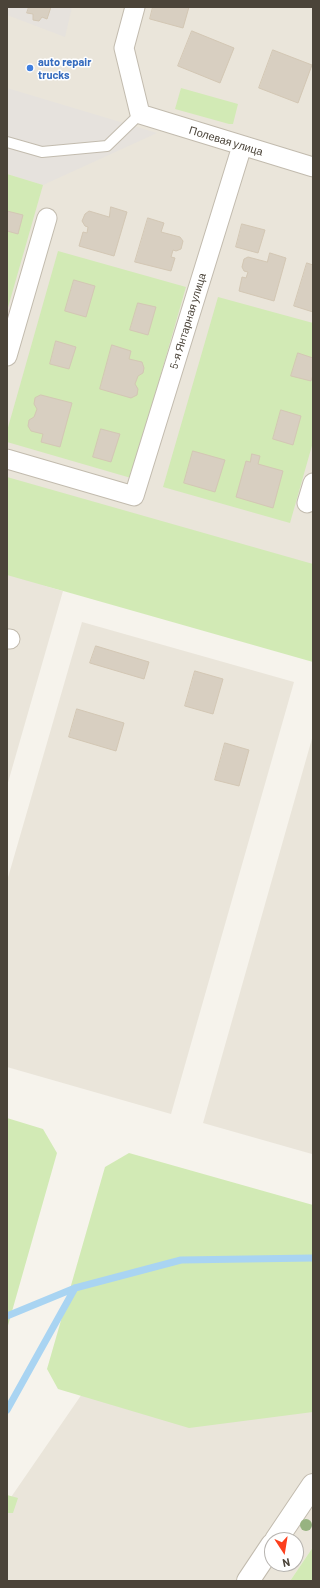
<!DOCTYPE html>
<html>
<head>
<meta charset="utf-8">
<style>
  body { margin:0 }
  #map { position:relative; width:320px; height:1588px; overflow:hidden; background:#f6f3ec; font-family:Barlow,sans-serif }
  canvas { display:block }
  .frame { position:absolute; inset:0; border:8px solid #4b4439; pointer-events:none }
  .north { position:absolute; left:264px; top:1532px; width:40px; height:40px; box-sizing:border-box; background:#fff; border:1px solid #b7b4b0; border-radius:50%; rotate:168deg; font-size:11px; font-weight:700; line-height:16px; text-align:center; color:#4b4439 }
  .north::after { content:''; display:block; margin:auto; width:14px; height:18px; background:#fc3f1d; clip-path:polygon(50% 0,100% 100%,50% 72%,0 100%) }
</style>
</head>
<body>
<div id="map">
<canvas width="320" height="1588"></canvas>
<div class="frame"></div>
<div class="north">N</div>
</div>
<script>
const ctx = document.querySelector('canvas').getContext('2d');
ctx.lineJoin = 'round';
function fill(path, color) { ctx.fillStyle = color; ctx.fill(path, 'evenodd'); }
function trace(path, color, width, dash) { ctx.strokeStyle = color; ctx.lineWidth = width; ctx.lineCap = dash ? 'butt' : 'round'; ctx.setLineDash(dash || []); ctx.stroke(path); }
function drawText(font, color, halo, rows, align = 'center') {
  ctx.font = font + ' Barlow,sans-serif'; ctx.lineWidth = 3; ctx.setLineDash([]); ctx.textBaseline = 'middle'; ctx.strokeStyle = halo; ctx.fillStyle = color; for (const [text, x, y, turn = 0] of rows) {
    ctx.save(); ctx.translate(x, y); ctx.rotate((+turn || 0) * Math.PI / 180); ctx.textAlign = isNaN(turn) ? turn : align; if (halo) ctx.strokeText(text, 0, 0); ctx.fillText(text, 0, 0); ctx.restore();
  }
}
const residential = new Path2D(`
  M7,7H313V652L42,585L63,591L7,786Z
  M82,622L294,682L171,1114L7,1067V881Z
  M313,735V1150L312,1154L203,1123Z
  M148,1298L313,1351V1547L290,1581H7V1503ZM272,1540H296V1564H272Z`);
const industrial = new Path2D(`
  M7,7H72L65,37L7,15Z
  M7,88L157,133L43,185L7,174Z`);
const green = new Path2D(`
  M181,88L238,104L233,124H229L175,109Z
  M7,174L43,185L7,311Z
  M58,251L186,287L131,478L7,442V431Z
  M218,297L313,323V442L290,523L163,487Z
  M7,477L313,564V662L7,575Z
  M7,1118L43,1129L57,1153L7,1329Z
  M129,1153L313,1205V1412L189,1428L58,1389L47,1369L105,1167Z
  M7,1495L18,1498L13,1513H7Z
  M313,1547V1581H290Z`);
const stream = new Path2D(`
  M7,1316L75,1288L181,1260L313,1258
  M7,1410L75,1288`);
const building = new Path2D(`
  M29,7H51L47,19L42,17L39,21L33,20V14L27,13Z
  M153,7H189L183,28L150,19Z
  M192,31L234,48L220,83L178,66Z
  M273,50L312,65L298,103L259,88Z
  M111,207L127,212L114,256L79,246L83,232L87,233L88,227L85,226L82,221L85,214L89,211L109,217Z
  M7,211L23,215L18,234L7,231Z
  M148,218L164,223L161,232L180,237L183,241L181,249L176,251L173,250L171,257L175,258L171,271L135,262Z
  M242,224L265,230L258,253L236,247Z
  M270,253L286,258L274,301L239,291L242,277L246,278L248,272L244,271L242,267L244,259L248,257L267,262Z
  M307,263L313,265V312L294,306Z
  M74,280L95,286L86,317L65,311Z
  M138,303L156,307L148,335L130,330Z
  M56,341L76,347L69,369L50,364Z
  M112,345L131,351L129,359L142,362L144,368L143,373L138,376L135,384L138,389L137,395L131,398L100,389Z
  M298,353L313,358V375L311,381L291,376Z
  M41,395L72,403L60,447L41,442L43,434L31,431L28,426L29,420L34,417L37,409L34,404L35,398Z
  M281,410L301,416L293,445L273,439Z
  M101,429L120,434L111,462L93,457Z
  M193,451L225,460L215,492L184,483Z
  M252,454L260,456L258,464L283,471L273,508L236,497L246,461L250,462Z
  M96,646L149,662L144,679L90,663Z
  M195,671L223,679L213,714L185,706Z
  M77,709L124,723L116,751L69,737Z
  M225,743L249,750L239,786L215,780Z`);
const service = new Path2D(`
  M7,142L42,152L107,146L140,114`);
const minor = new Path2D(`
  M135,7L124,48L140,114L313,167
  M7,356L47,218
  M7,459L134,496L242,146
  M307,503L313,483
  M7,639H10`);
const tertiary = new Path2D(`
  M276,1540L313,1485
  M248,1581L272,1545`);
const trees = [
  [306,1525]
];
const markers = [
  [30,68,4,"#3f7fe0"]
];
const shopNames = [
  ["auto repair",38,62],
  ["trucks",38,75]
];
const streetNames = [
  ["Полевая улица",226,141,17],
  ["5-я Янтарная улица",188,321,-73]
];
fill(residential, '#eae5da');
fill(industrial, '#e6e2dd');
fill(green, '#d2eab5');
trace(stream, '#a9d4f2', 7);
fill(building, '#d8cfc1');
trace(building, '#d3c7b4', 1);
trace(service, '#c2bbae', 12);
trace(minor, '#c2bbae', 21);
trace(tertiary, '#c2bbae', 24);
trace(service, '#fff', 10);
trace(minor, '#fff', 19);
trace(tertiary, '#fff', 22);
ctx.fillStyle = '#97b381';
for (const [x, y] of trees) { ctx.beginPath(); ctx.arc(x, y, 6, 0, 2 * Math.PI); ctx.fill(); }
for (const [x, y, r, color] of markers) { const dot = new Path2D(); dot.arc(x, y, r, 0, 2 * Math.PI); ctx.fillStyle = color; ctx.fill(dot); trace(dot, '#fff', 1.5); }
drawText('bold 11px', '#366cbe', '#fff', shopNames, 'left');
drawText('11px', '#4b4439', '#fff', streetNames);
</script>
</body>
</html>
